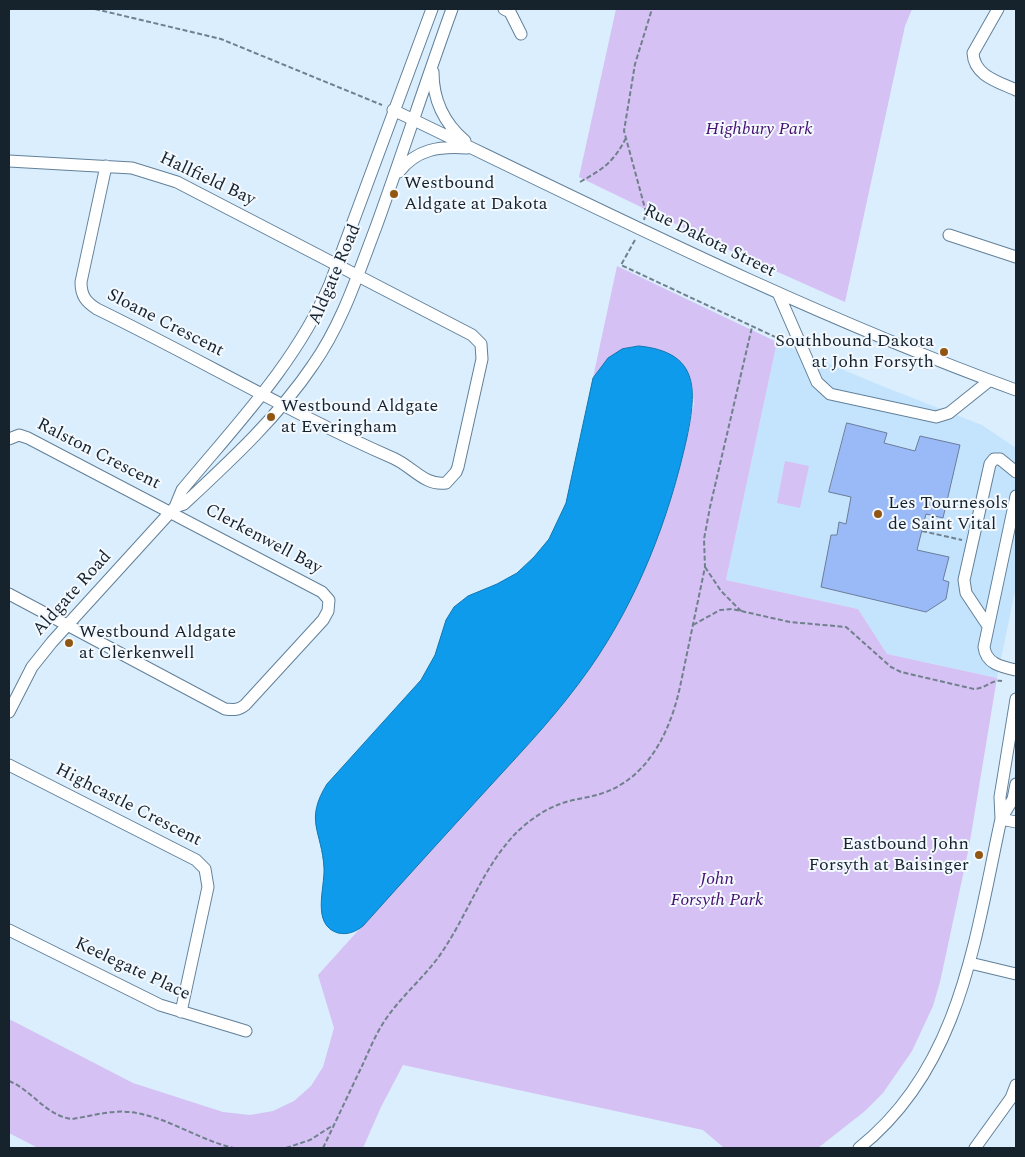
<!DOCTYPE html>
<html>
<head>
<meta charset="utf-8">
<style>
  body { margin:0 }
  #map { position:relative; width:1025px; height:1157px; overflow:hidden; background:#daeefe; font-family:Spectral,serif }
  canvas { display:block }
  .frame { position:absolute; inset:0; border:10px solid #16222c; pointer-events:none }
</style>
</head>
<body>
<div id="map">
<canvas width="1025" height="1157"></canvas>
<div class="frame"></div>
</div>
<script>
const ctx = document.querySelector('canvas').getContext('2d');
ctx.lineJoin = 'round';
function fill(path, color) { ctx.fillStyle = color; ctx.fill(path, 'evenodd'); }
function trace(path, color, width, dash) { ctx.strokeStyle = color; ctx.lineWidth = width; ctx.lineCap = dash ? 'butt' : 'round'; ctx.setLineDash(dash || []); ctx.stroke(path); }
function drawText(font, color, halo, rows, align = 'center') {
  ctx.font = font + ' Spectral,serif'; ctx.lineWidth = 4; ctx.setLineDash([]); ctx.textBaseline = 'middle'; ctx.strokeStyle = halo; ctx.fillStyle = color; for (const [text, x, y, turn = 0] of rows) {
    ctx.save(); ctx.translate(x, y); ctx.rotate((+turn || 0) * Math.PI / 180); ctx.textAlign = isNaN(turn) ? turn : align; if (halo) ctx.strokeText(text, 0, 0); ctx.fillText(text, 0, 0); ctx.restore();
  }
}
const built = new Path2D(`
  M777,342L882,386L982,425L1016,448V587L997,678L887,654L858,609L726,580Z`);
const green = new Path2D(`
  M616,9H912L905,26L845,302L742,256L579,177Z
  M617,266L777,342L726,580L858,609L887,654L997,678L969,847L940,982L933,1006L912,1051L883,1093L865,1111L818,1148H724L703,1130L403,1065L381,1107L363,1148H38L9,1133V1019L133,1083L223,1112L250,1115L273,1111L294,1101L311,1086L323,1067L334,1028L318,975L567,699L591,667L667,512L694,404L691,381L683,366L593,379L591,387Z
  M785,461L809,466L800,508L777,503Z`);
const water = new Path2D(`
  M639,346C699,352 697,389 687,437C669,519 638,599 590,668C560,711 525,748 490,786C447,833 405,879 363,926C355,932 348,935 338,933C311,925 325,888 324,868C322,831 304,821 327,784L421,680L435,655L446,620L454,607L468,596L497,584L517,573L534,557L549,539L566,503L593,378L608,358L622,349Z`);
const building = new Path2D(`
  M847,423L887,433L884,443L915,451L920,436L960,445L943,518L926,514L917,550L949,557L943,580L949,582L946,599L926,612L821,587L831,535H837L839,522L846,524L851,497L829,492Z`);
const path = new Path2D(`
  M95,9L221,39L382,105
  M580,182C603,169 613,163 626,138
  M644,220L646,212L624,131L635,64L652,9
  M635,240L621,265L786,342
  M922,531L962,540
  M705,567L721,591L741,611
  M693,625L720,610L732,609L790,622L846,627L891,667L901,672L974,689C985,689 992,679 1002,681
  M9,1081C32,1090 46,1116 72,1119C91,1116 111,1110 129,1112C167,1116 198,1140 234,1148
  M286,1148L310,1140L332,1126
  M323,1148C336,1121 349,1093 362,1066C368,1053 374,1038 382,1025C398,998 427,976 444,949C469,911 484,866 516,833C527,822 545,809 560,804C573,799 587,798 600,794C648,779 670,732 680,687L705,567L704,539L710,507L752,327`);
const minor = new Path2D(`
  M504,9L510,12L521,34
  M998,9L973,53C974,76 999,82 1016,90
  M433,72C433,100 444,123 465,141
  M393,110C599,209 802,312 1016,390
  M9,161L132,168L177,182L472,335L481,344L482,359L458,467L456,472L446,483C424,486 412,466 393,458C292,414 196,357 97,309C86,302 81,296 81,282L106,166
  M399,172C416,149 440,146 467,148
  M949,235L1016,257
  M779,295L817,382L830,394L936,417L949,413L989,381
  M9,439L19,435L28,438L322,592L329,600L328,611L323,620L245,705C239,710 234,710 225,709L9,594
  M1016,496L984,647C986,664 1002,667 1016,670
  M175,507L184,504C229,462 278,417 313,365C342,324 358,274 376,227C402,155 426,81 452,9
  M988,626L966,593L964,580L990,464L994,459H1000L1016,472
  M9,712L32,667L52,642L175,507L182,490C236,425 296,363 330,284L432,9
  M9,765L196,860L205,869L208,887L181,1012
  M1001,819L1013,799L1016,784
  M1001,819L1016,822
  M9,930L160,1005L246,1031
  M970,963L1016,974
  M859,1148C961,1067 975,938 1001,819L1000,797L1016,699
  M975,1148L1011,1098L1016,1085`);
const markers = [
  [394,194,5,"#905612"],
  [944,352,5,"#905612"],
  [271,417,5,"#905612"],
  [878,514,5,"#905612"],
  [69,643,5,"#905612"],
  [979,855,5,"#905612"]
];
const parkNames = [
  ["Highbury Park",759,130],
  ["John",717,880],
  ["Forsyth Park",717,901]
];
const streetNames = [
  ["Hallfield Bay",207,180,25],
  ["Rue Dakota Street",709,242,26],
  ["Aldgate Road",336,275,-67],
  ["Sloane Crescent",165,324,27],
  ["Ralston Crescent",98,455,27],
  ["Clerkenwell Bay",263,540,28],
  ["Aldgate Road",73,594,-48],
  ["Highcastle Crescent",128,806,27],
  ["Keelegate Place",132,970,25]
];
const poiNames = [
  ["Westbound",404,184],
  ["Aldgate at Dakota",404,205],
  ["Southbound Dakota",934,342,"right"],
  ["at John Forsyth",934,363,"right"],
  ["Westbound Aldgate",281,407],
  ["at Everingham",281,428],
  ["Les Tournesols",888,504],
  ["de Saint Vital",888,525],
  ["Westbound Aldgate",79,633],
  ["at Clerkenwell",79,654],
  ["Eastbound John",969,845,"right"],
  ["Forsyth at Baisinger",969,866,"right"]
];
fill(built, '#c4e4fe');
fill(green, '#d5c1f3');
fill(water, '#0e9beb');
trace(water, '#1077b2', 1);
fill(building, '#9abaf7');
trace(building, '#6c7c9a', 1);
trace(minor, '#628099', 13);
trace(path, '#71808d', 2, [5, 2.5]);
trace(minor, '#fff', 11);
for (const [x, y, r, color] of markers) { const dot = new Path2D(); dot.arc(x, y, r, 0, 2 * Math.PI); ctx.fillStyle = color; ctx.fill(dot); trace(dot, '#f3f9ff', 2); }
drawText('italic 18px', '#451070', '#f3f9ff', parkNames);
drawText('18px', '#16222c', '#f3f9ff', streetNames);
drawText('18px', '#16222c', '#f3f9ff', poiNames, 'left');
</script>
</body>
</html>
